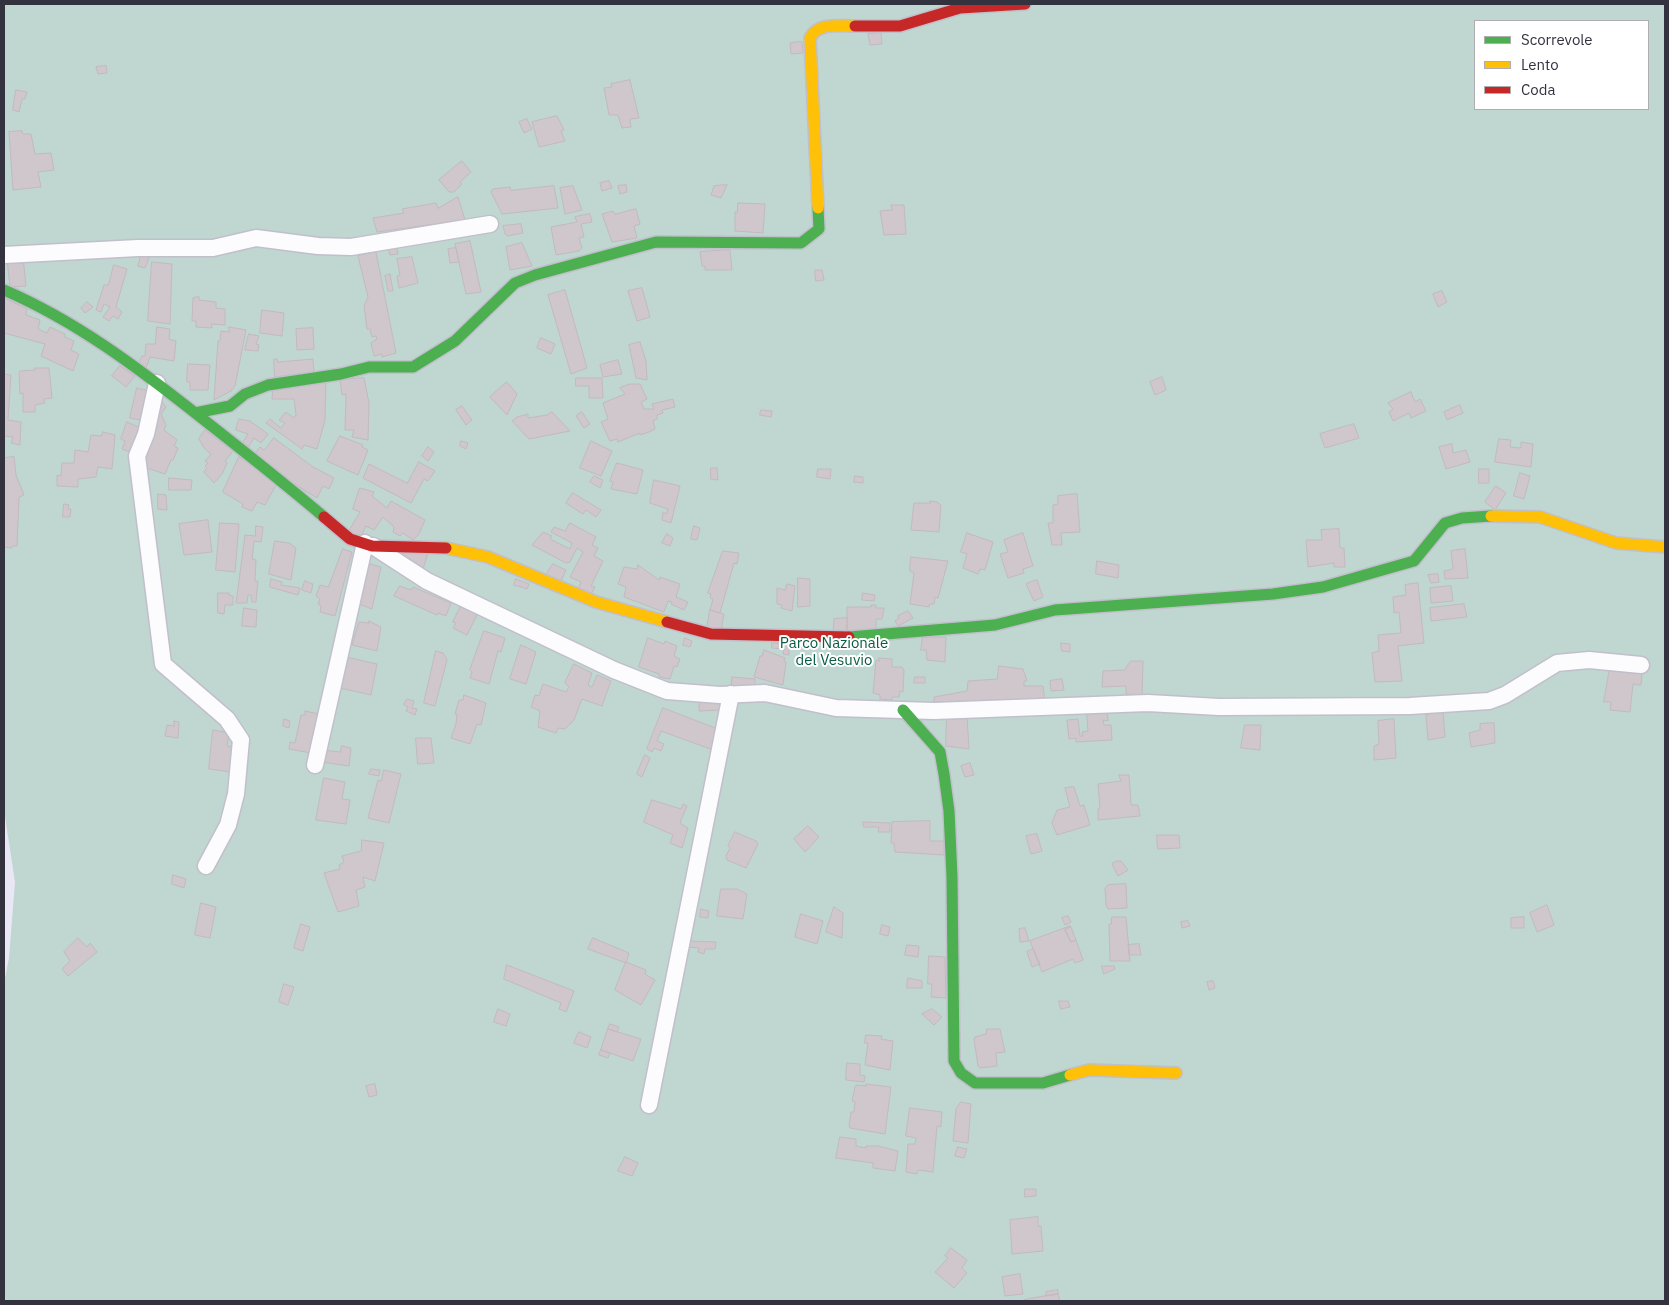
<!DOCTYPE html>
<html>
<head>
<meta charset="utf-8">
<style>
  body { margin:0 }
  #map { position:relative; width:1669px; height:1305px; overflow:hidden; background:#e9e7f5; font-family:"IBM Plex Sans",sans-serif }
  canvas { display:block }
  .frame { position:absolute; inset:0; border:5px solid #34323f; pointer-events:none }
  .legend { position:absolute; left:1474px; top:20px; width:175px; height:90px; box-sizing:border-box; background:#fff; border:1px solid #aeadb2; margin:0; padding:6px 9px; list-style:none; font-size:15px; color:#34323f }
  .legend li { display:flex; align-items:center; gap:10px; height:25px }
  .legend b { width:25px; border:1px solid #aeadb2 }
</style>
</head>
<body>
<div id="map">
<canvas width="1669" height="1305"></canvas>
<div class="frame"></div>
<ul class="legend">
<li><b style="height:6px;background:#4caf50"></b>Scorrevole</li>
<li><b style="height:6px;background:#ffc107"></b>Lento</li>
<li><b style="height:6px;background:#c62828"></b>Coda</li>
</ul>
</div>
<script>
const ctx = document.querySelector('canvas').getContext('2d');
ctx.lineJoin = 'round';
function fill(path, color) { ctx.fillStyle = color; ctx.fill(path, 'evenodd'); }
function trace(path, color, width, dash) { ctx.strokeStyle = color; ctx.lineWidth = width; ctx.lineCap = dash ? 'butt' : 'round'; ctx.setLineDash(dash || []); ctx.stroke(path); }
function drawText(font, color, halo, rows, align = 'center') {
  ctx.font = font + ' "IBM Plex Sans",sans-serif'; ctx.lineWidth = 4; ctx.setLineDash([]); ctx.textBaseline = 'middle'; ctx.strokeStyle = halo; ctx.fillStyle = color; for (const [text, x, y, turn = 0] of rows) {
    ctx.save(); ctx.translate(x, y); ctx.rotate((+turn || 0) * Math.PI / 180); ctx.textAlign = isNaN(turn) ? turn : align; if (halo) ctx.strokeText(text, 0, 0); ctx.fillText(text, 0, 0); ctx.restore();
  }
}
const green = new Path2D(`
  M4,4H1665V1301H4V983L9,958L15,882L4,810ZM1475,21H1648V109H1475Z`);
const building = new Path2D(`
  M881,33L882,44L870,45L868,34Z
  M802,42L803,53L791,54L790,43Z
  M106,66L107,73L98,74L96,67Z
  M630,80L639,118L630,119L631,127L622,128L618,115H609L604,88L612,87L611,84Z
  M16,90L27,92L25,99H22L19,112L13,110Z
  M557,116L564,130L561,131L565,141L539,147L532,122Z
  M527,119L532,129L524,133L519,122Z
  M22,131L23,134H31L35,154L51,153L54,170L38,172L41,187L13,190L9,132Z
  M462,161L471,172L460,182L462,184L454,192H449L439,180Z
  M609,181L612,188L602,191L600,183Z
  M626,185L627,192L620,194L618,186Z
  M727,185L721,198L711,195L714,186Z
  M554,186L558,208L502,214L491,192L493,189L510,187L511,190Z
  M573,186L582,210L565,214L560,188Z
  M458,197L465,220L377,232L373,218L404,213L402,209L436,203L438,208Z
  M738,203L765,204L763,233L735,231V212H737Z
  M891,205H904L906,234L884,235L880,211L892,210Z
  M636,209L640,224L634,226L637,238L612,242L602,214L613,211L615,214Z
  M590,214L592,222L581,224L584,237L579,238L582,248L579,251L556,255L551,227L577,222L575,217Z
  M521,224L523,233L507,236L505,234L503,226Z
  M470,241L481,292L466,294L455,244Z
  M396,242L398,254L390,255L387,243Z
  M522,243L532,266L510,270L506,247Z
  M456,248L459,262L450,263L448,249Z
  M730,250L732,270H705V266H702L700,252Z
  M376,252L396,353L382,357V354L374,356L371,343L377,339L376,336L372,337L370,329H367L364,306L368,297L358,256Z
  M142,253L150,256L145,268L138,266Z
  M23,257L26,286L10,287L7,259Z
  M412,257L418,283L399,288L397,276L400,275L397,259Z
  M152,262L172,264L170,324L148,321Z
  M114,265L127,269L116,307L122,312L118,319L113,316L109,321L103,317L110,307L104,304L101,312L96,310L104,285H108Z
  M815,270H822L824,280L816,281Z
  M390,274L393,291H388L385,276Z
  M642,288L650,317L637,321L628,291Z
  M565,290L587,368L571,374L548,295Z
  M1442,291L1447,302L1438,307L1433,294Z
  M199,297V300L216,302V308L225,309V325L211,324L212,328L196,327V321H192L193,298Z
  M4,298L27,309L26,315L40,320L38,329L47,333L50,327L65,334V337L74,341L71,350L79,354L73,371L41,356L45,344L4,333Z
  M87,302L93,307L85,313L81,308Z
  M262,310L284,313L282,336L260,333Z
  M157,327L170,329L169,339L176,341L174,361L150,357L146,368L138,364L142,356H145L146,344H155Z
  M229,327L246,330L235,386L231,391L214,400L218,341H220L221,331L229,332Z
  M313,328L314,349L297,350L296,329Z
  M249,334L259,336L256,344L259,345L258,351L245,350Z
  M541,338L555,344L551,354L537,348Z
  M640,342L646,361L647,380L636,378L629,345Z
  M274,359H277L278,362L313,359L314,372L275,377Z
  M618,360L622,374L603,377L600,365Z
  M188,364L210,365L208,390H190V382H187Z
  M120,366L135,376L126,387L112,376Z
  M35,368H49L52,398L44,399L45,403L35,405V412H23V393L20,394L19,374L20,371L35,370Z
  M4,374L11,375L8,420L21,422L20,445L11,443L13,437L4,436Z
  M1162,377L1166,390L1155,395L1150,382Z
  M364,378L369,403L368,440L352,437L354,430H345L346,394L342,395L340,380Z
  M576,378H602L603,398H589V386H576Z
  M326,380L325,420L317,449L304,445L302,449L266,423L270,419L281,428L285,423L279,420L286,412L294,418L296,415L294,399H272L273,388Z
  M507,382L517,394L507,415L490,397Z
  M630,384H640L647,399L641,402L644,409H654L652,404L673,399L675,407L662,410L663,413L657,415V419L653,421L655,429L649,432L640,435V433L618,442L617,439L610,441L601,422L608,419L603,403L625,394L620,388Z
  M137,388L150,391L145,421L130,418Z
  M1411,392L1415,402L1420,399L1426,411L1411,418L1409,413L1393,421L1389,412L1393,409L1388,403Z
  M157,396L166,407L161,414L166,425L164,430L177,440L174,446L178,448L173,460H171L165,474L141,466Z
  M1460,405L1463,413L1447,420L1444,412Z
  M462,406L472,420L466,425L456,410Z
  M761,410L772,411L771,417L760,415Z
  M552,412L570,431L529,439L512,421L517,417L528,414V418L547,415Z
  M582,412L590,424L584,428L576,416Z
  M239,419L250,421L268,434L261,443L254,438L247,449L241,445L248,434L236,430Z
  M127,422L143,429L132,453L122,449L125,441L121,439Z
  M1354,424L1359,438L1325,448L1320,434Z
  M205,430L233,451L225,461L227,463L222,474L214,483L204,472L207,468L205,466L208,463L205,461L211,454L204,448L199,439Z
  M103,432L115,435L112,469L98,467L96,477L78,479V487L57,486V475L61,476L62,463H74L75,450L88,452L91,435L101,436Z
  M340,436L363,445L362,447L368,450L358,475L327,461Z
  M274,438L313,467L334,478L329,489L323,486L317,498L252,457L260,447L264,450Z
  M1499,439L1511,440L1510,447L1521,448V442L1533,444L1531,467L1495,462Z
  M461,441L468,443L466,449L460,446Z
  M591,441L612,451L601,476L580,468Z
  M1452,444L1453,453L1466,450L1470,462L1446,469L1439,447Z
  M428,447L434,452L428,461L422,456Z
  M14,457L16,475L24,495L19,497L17,546H12V548L4,547V458Z
  M239,457L277,483L265,505L257,502L252,511L242,507L243,504L223,492Z
  M419,462L435,471L428,481L424,479L411,503L363,478L369,464L407,483Z
  M617,463L643,470L637,494L611,489L613,482L610,481Z
  M711,468H717L718,480L711,479Z
  M818,469H831L830,479L817,477Z
  M1479,469H1489V483H1479Z
  M1520,473L1530,476L1524,499L1514,496Z
  M594,476L603,480L600,488L590,482Z
  M855,476L863,477V483L854,482Z
  M169,478L192,480L191,490H169Z
  M654,480L680,486L671,523L662,520L663,512L667,514L668,509L650,503Z
  M1496,486L1506,493L1495,510L1485,502Z
  M360,488L374,492L372,496L387,508L391,501L425,520L419,534L413,540L403,533L400,536L393,532L394,527L383,517L374,530L366,526L361,536L347,534L360,512L353,509Z
  M573,493L601,510L596,517L586,510L583,514L566,503Z
  M158,494L166,495L167,510L158,509Z
  M1077,494L1080,532L1061,533L1062,545H1052L1048,523H1053V505L1058,504V496Z
  M930,501L937,502L941,505L939,532L911,530L914,503H930Z
  M64,504L69,505L68,509H71L70,517H63Z
  M208,520L212,552L184,555L179,524Z
  M220,523L239,524L235,572L216,570Z
  M570,523L596,537L592,545L598,548L594,556L603,561L591,586L595,587L590,596L578,589L581,582L570,577L583,552L577,548L570,562L566,563L532,545L543,532L552,536L550,539L570,549L572,543L551,532L554,527L565,531Z
  M256,526L263,527L261,542L254,541L252,559L256,560L255,581H258L256,602H252L251,595H248L247,603H236L245,535L255,536Z
  M694,526L700,528L697,540L691,539Z
  M1339,529L1340,548H1344L1345,567H1334V563L1308,567L1306,540H1322L1321,530Z
  M967,533L993,542L985,570L980,569L978,574L963,568L967,554L961,552Z
  M1023,533L1033,566L1023,569L1024,573L1008,578L1000,554L1008,552L1004,540Z
  M667,534L673,538L670,546L662,543Z
  M275,541L289,543L296,548L291,580L269,574Z
  M343,549L352,552L335,616L320,612L321,606L318,604L320,599L316,596L320,585L328,587Z
  M1465,549L1468,578L1445,579L1444,571L1453,569L1451,551Z
  M723,551L739,553L737,564L734,563L720,613L710,610L713,599L710,598L711,594L708,593Z
  M393,552L428,553L422,572Z
  M911,557L948,561L938,598L935,597L934,604H930L929,607L910,604L914,573L910,571Z
  M1097,561L1119,565L1118,578L1096,574Z
  M366,563L381,567L372,609L356,603Z
  M553,564L566,570L560,583L546,575Z
  M638,565L659,580L660,577L680,584L676,597L688,602L684,610L671,604L672,602L668,601L664,612L624,597L626,587L618,584L624,567L637,569Z
  M1438,574L1439,582L1431,583L1428,575Z
  M798,578L810,579V606L798,607Z
  M271,579L282,582L281,585L300,588L298,595L270,587Z
  M516,579L529,584L527,589L514,585Z
  M1037,580L1043,597L1034,601L1026,584Z
  M305,581L313,584L311,593L302,590Z
  M1418,583L1424,643L1398,646L1402,681L1375,682L1372,653L1379,651L1378,635L1401,633L1399,612L1394,613L1393,597L1406,595L1405,585Z
  M787,584L795,586L792,611L781,608L782,605L777,604V588L785,590Z
  M400,586L411,590L413,587L451,603L446,616L438,613L437,615L394,596Z
  M1451,586L1453,601L1431,603L1430,588Z
  M218,593H229V595L233,596V605H225L224,614L218,613Z
  M863,593L875,595L874,601L862,600Z
  M463,602L479,611L467,635L453,628L456,623L453,622Z
  M1464,604L1467,617L1431,621L1430,608Z
  M871,605H876V608H884L882,619H876V632L847,633V607H871Z
  M244,608L257,610L256,627L242,626Z
  M710,610L724,614L721,630L707,628Z
  M908,611L913,618L898,626L895,621L899,618L898,616Z
  M847,618V633H833L834,619Z
  M369,621L381,627L377,651L352,645L359,622L369,623Z
  M484,631L505,638L501,652L498,651L489,684L470,678L472,672L470,670Z
  M923,637H946L945,662L927,660L926,650H921Z
  M648,638L664,644L665,641L677,646L674,656L680,659L677,667L674,666L670,679L659,677V674L639,667Z
  M685,638L692,641L690,647L683,645Z
  M772,643L789,644V655L783,654L784,649L772,648Z
  M1061,643L1070,644V652L1062,651Z
  M521,645L536,652L526,684L510,679Z
  M764,650L785,658L784,661L786,662L783,685L754,677L760,656H762Z
  M436,651L443,653L447,660L435,706L424,703Z
  M346,657L377,664L371,695L340,688Z
  M879,658L892,659V667H902L904,670L903,692L900,691L899,697H892V700L880,699V695L873,693L876,660L879,661Z
  M1131,661H1143L1142,695L1126,694V686L1102,687L1103,671L1124,670Z
  M574,664L592,673L588,685L592,687L597,675L611,681L602,706L582,699L574,720L565,729L558,728L556,733L538,727L540,711L531,707L535,695L539,696L543,684L566,692L569,687L565,683Z
  M999,666L1023,669L1027,681H1024V686H1043L1045,702H934V697L967,691L968,681L997,679Z
  M1610,668L1642,673L1641,685L1633,684L1630,712L1610,710L1611,702H1604Z
  M732,677L755,679V686L724,692L725,686L731,685Z
  M915,677H925V683H914Z
  M1062,679L1064,690L1051,691L1050,681Z
  M464,695L486,703L481,725L477,724L470,744L451,738L456,724L457,714H455L459,700H463Z
  M407,699L414,701L412,708L417,709L415,715L406,711L408,707L404,705Z
  M718,701L721,710L699,711V702Z
  M1107,706L1108,721L1103,720L1104,725H1111L1112,740L1076,742V738L1069,739L1067,720L1078,719L1080,736H1083L1082,732L1088,731L1086,707Z
  M663,708L718,729L713,750L661,731L657,741L664,744L661,751L654,748L652,752L647,749Z
  M305,711L319,714L311,753L289,749L290,742L295,743L301,715H305Z
  M1443,712L1445,737L1428,740L1426,715Z
  M947,715L967,716L969,749L946,746Z
  M284,719L290,721L289,728L283,726Z
  M1394,719L1396,758L1374,760V746L1379,744L1378,721Z
  M174,721L179,722L178,738L165,736L167,725L174,726Z
  M1494,723L1495,743L1471,747L1469,733L1480,730V724Z
  M1245,725H1261L1260,750L1241,748Z
  M213,730L229,733L227,746L234,747L231,772L209,769Z
  M416,738H431L434,763L418,764Z
  M342,746L351,748L349,766L321,762L322,750L340,752Z
  M645,755L650,758L642,777L637,774Z
  M970,763L974,775L965,777L961,766Z
  M371,769L380,770L379,776L369,774Z
  M384,770L401,774L389,823L368,818L378,780L381,781Z
  M1119,775H1129L1131,805H1138L1140,816L1098,820V809L1100,808L1098,784L1121,781Z
  M324,778L345,782L342,799L350,800L346,824L316,820Z
  M1074,787L1080,806L1084,805L1090,825L1057,835L1052,823L1057,810L1070,807L1065,788Z
  M652,800L681,809L683,804L687,806L680,823L688,828L682,848L670,843L673,835L644,822Z
  M930,821V841H944V855L895,852L894,843H891L892,822Z
  M863,822L890,823V832H878L879,827H864Z
  M808,826L819,837L805,852L794,839Z
  M735,832L756,841L758,844L746,868L727,860L726,856L730,848L728,846Z
  M1037,834L1042,851L1031,854L1026,836Z
  M1157,835H1179L1180,848L1158,849Z
  M362,840L384,843L375,881L363,877L365,887L356,890L359,906L338,912L324,873L340,869L339,865L344,862L342,856L361,851Z
  M1117,861H1121L1128,870L1118,876L1112,864Z
  M173,875L186,879L184,888L172,884Z
  M1126,884L1127,908L1108,909L1106,905L1105,888L1108,885Z
  M721,889H737L747,894L743,919L717,916Z
  M201,903L216,907L210,938L195,935Z
  M1547,905L1554,925L1537,932L1530,913Z
  M834,907L843,913L842,938L826,932Z
  M701,909L709,911L708,918L700,917Z
  M801,914L823,921L817,944L795,937Z
  M1068,916L1071,922L1065,925L1062,918Z
  M1112,917H1126L1130,961H1110L1109,924H1111Z
  M1524,917V928H1511V918Z
  M1188,921L1190,926L1182,928L1181,922Z
  M301,924L310,927L303,951L294,948Z
  M882,925L890,927L888,936L880,934Z
  M1070,926L1065,930L1071,942L1076,940L1083,960L1075,963L1073,959L1042,972L1030,941Z
  M1071,927L1076,940L1071,942L1065,930Z
  M1025,928L1029,941L1020,942L1019,929Z
  M78,938L87,947L90,943L97,952L68,976L62,969L70,961L64,952Z
  M593,938L629,953L626,963L588,949Z
  M688,941L716,942L715,949H705L704,954L698,952L699,948L687,947Z
  M1139,944L1141,955H1129L1128,945Z
  M907,945L919,946L918,957L905,955Z
  M1033,949L1040,964L1032,967L1027,952Z
  M929,956L945,957L946,998L931,997L932,984H928Z
  M626,962L646,970L645,974L655,980L641,1005L615,990Z
  M507,965L574,991L566,1012L559,1009L561,1003L504,979Z
  M1102,966H1114L1115,969L1104,974Z
  M908,978L922,981V988H907Z
  M1213,981L1215,988L1209,990L1207,982Z
  M284,984L294,987L288,1005L279,1002Z
  M1059,1001H1068L1070,1007L1061,1009Z
  M498,1009L510,1014L506,1026L494,1022Z
  M932,1009L942,1017L934,1025L922,1014Z
  M610,1024L619,1027L617,1032L608,1029Z
  M608,1029L641,1039L633,1061L601,1050Z
  M987,1029H1000L1005,1052L996,1053L997,1066L980,1068L978,1066L974,1039L975,1037L986,1034Z
  M579,1032L591,1037L587,1048L574,1043Z
  M866,1035L882,1036L881,1039L893,1041L890,1070L865,1065L868,1043H865Z
  M601,1050L610,1053L608,1058L599,1055Z
  M847,1063L860,1064V1075L865,1076L864,1082L846,1080Z
  M375,1084L377,1095L369,1097L366,1086Z
  M866,1084L891,1087L885,1134L850,1128L849,1126L851,1112H854L855,1102L852,1101L855,1087L856,1085L866,1086Z
  M961,1102L971,1104L968,1143L953,1141L956,1109Z
  M910,1108L942,1112L941,1127L937,1126L933,1172L918,1170L917,1174L906,1172L908,1144H915L916,1138L906,1136Z
  M840,1137L856,1139V1146L866,1148V1146H878L898,1151L895,1171L873,1168V1163L836,1158Z
  M958,1147L967,1149L964,1158L955,1156Z
  M625,1157L638,1163L632,1176L618,1171Z
  M1025,1189H1036V1196L1025,1197Z
  M1038,1217V1226H1041L1043,1251L1012,1254L1010,1220Z
  M951,1248L967,1260L962,1268L967,1273L954,1288L935,1272L948,1258L945,1256Z
  M1020,1274L1023,1294L1005,1296L1002,1277Z
  M1058,1290V1294L1046,1296V1292Z
  M1058,1294L1060,1301H1021L1027,1299Z`);
const street = new Path2D(`
  M4,255L138,248H213L256,238L318,246L351,247L490,224
  M157,383L146,434L137,456L163,664L227,719L241,740L236,794L228,825L206,866
  M373,546L427,581L614,670L667,691L720,695L765,693L836,708L934,711L1148,703L1219,707L1410,706L1489,701L1505,695L1557,663L1589,660L1641,665
  M315,765L365,543
  M649,1105L731,694`);
const fast = new Path2D(`
  M4,290C76,321 137,367 199,416C241,449 283,482 324,517
  M195,413L230,406L245,394L268,385L341,374L369,367H413L455,341L515,283L535,275L656,242L801,243L819,229L818,208
  M849,637L995,625L1055,610L1273,594L1323,587L1414,561L1445,523L1462,518L1491,516
  M903,710L940,752L944,774L949,811L952,877L954,1061L961,1073L975,1083H1043L1070,1075`);
const slow = new Path2D(`
  M818,208L810,38C818,22 839,26 855,26
  M1491,516L1540,517L1616,543L1665,547
  M446,548L488,557L596,602L667,622
  M1070,1075L1089,1070L1176,1073`);
const jam = new Path2D(`
  M855,26H900L960,8L1025,4
  M324,517L350,539L372,546L446,548
  M667,622L711,634L849,637`);
const parkNames = [
  ["Parco Nazionale",834,644],
  ["del Vesuvio",834,661]
];
fill(green, '#c0d6d1');
fill(building, '#cfc7cc');
trace(building, '#c2bac0', 1);
trace(street, '#c0bfcb', 19);
trace(fast, '#c0bfcb', 14);
trace(slow, '#c0bfcb', 14);
trace(jam, '#c0bfcb', 14);
trace(street, '#fcfbfe', 16);
trace(fast, '#4caf50', 11);
trace(slow, '#ffc107', 11);
trace(jam, '#c62828', 11);
drawText('15px', '#085d41', '#fff', parkNames);
</script>
</body>
</html>
